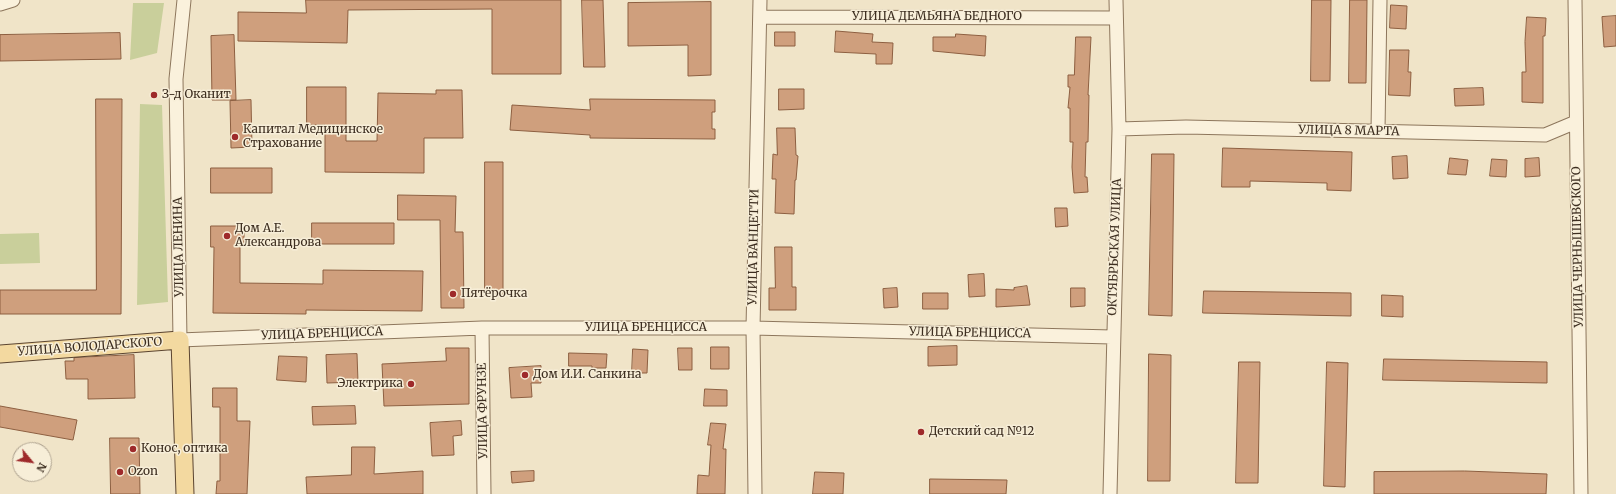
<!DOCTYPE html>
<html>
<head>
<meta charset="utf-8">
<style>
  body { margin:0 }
  #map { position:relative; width:1616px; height:494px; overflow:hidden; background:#f0e4c8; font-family:Merriweather,serif }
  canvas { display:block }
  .north { position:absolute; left:12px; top:442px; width:40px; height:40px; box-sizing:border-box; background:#f7eed8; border:1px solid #ada18e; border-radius:50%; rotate:119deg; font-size:11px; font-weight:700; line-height:16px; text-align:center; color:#3d2e20 }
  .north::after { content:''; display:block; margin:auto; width:14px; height:18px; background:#9e2a2b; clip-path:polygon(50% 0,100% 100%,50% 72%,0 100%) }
</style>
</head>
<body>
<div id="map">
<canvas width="1616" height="494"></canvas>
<div class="north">N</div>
</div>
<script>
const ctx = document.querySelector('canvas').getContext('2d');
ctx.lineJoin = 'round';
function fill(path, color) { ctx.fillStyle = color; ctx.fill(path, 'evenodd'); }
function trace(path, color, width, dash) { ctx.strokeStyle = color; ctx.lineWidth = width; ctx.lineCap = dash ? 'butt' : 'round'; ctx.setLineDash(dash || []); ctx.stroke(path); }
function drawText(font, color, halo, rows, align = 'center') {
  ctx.font = font + ' Merriweather,serif'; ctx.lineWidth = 3; ctx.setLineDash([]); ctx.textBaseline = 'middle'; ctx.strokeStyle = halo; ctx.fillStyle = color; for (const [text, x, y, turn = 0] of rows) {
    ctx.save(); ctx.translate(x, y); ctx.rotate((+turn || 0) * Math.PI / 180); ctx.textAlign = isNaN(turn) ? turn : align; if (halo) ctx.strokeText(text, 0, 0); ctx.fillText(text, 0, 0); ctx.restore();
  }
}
const green = new Path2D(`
  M133,3H164L157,53L130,60Z
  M140,104L162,105L168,302L137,305Z
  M39,233L40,263L0,264V234Z`);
const building = new Path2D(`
  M306,0H561V74H492V9L348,10L347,43L238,41V12L306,13Z
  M582,0H603L605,67H584Z
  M1312,0H1331L1330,81H1311Z
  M1350,0H1367L1366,83H1349Z
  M711,2V75L688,76V45L628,46V3Z
  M1391,5L1407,6L1406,29L1390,28Z
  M1616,16V46L1604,47L1602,17Z
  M1527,17L1546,18L1545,36H1543V103L1522,102V72H1526L1525,42Z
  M836,31L873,34L872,42L893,43L892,64H876V54L835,52Z
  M775,32H795V46H775Z
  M120,33L121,59L0,61V35Z
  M956,34L986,36L985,56L933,51V37H955Z
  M234,35L236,100H212L211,36Z
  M1076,37H1091L1088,95H1089L1088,142H1086L1085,177H1087L1088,192L1074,193L1072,167L1073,142H1070V108H1068L1070,87H1068V75H1074Z
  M1390,50H1409L1408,72H1411L1410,96L1389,95Z
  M307,87H346V141H377L378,93L436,94V90H462L463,138H424V173L325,172V125H307Z
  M1483,88L1484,105L1455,106L1454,89Z
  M779,89H804V109L779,110Z
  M96,99H122L121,314H0V290H96Z
  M590,99L715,100V112H712V129H715V139L590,138V135L510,130L512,105L590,110Z
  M251,100L252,147L231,148L230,101Z
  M777,128H795L796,155L798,156L796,180H795L794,214L775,213L776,179H772L773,154L777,155Z
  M1223,148L1352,152L1351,191L1327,190V183L1250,181V187H1222Z
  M1152,154H1174L1172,316L1149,315Z
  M1407,156L1408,178L1393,179L1392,157Z
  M1450,158L1468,160L1466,175L1448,174Z
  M1539,158L1540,176L1525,177V159Z
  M1492,159L1507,160L1506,177L1490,176Z
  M485,162H503V296H485Z
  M211,168H272V193H211Z
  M398,195L456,196L455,232H463L464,308H441L440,220H398Z
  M1055,208H1067L1068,226L1056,227Z
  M312,223H394V244H312Z
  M211,226H244V246H240V283L323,284V270L423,271L422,311L306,310V314L213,313L214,247H211Z
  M775,247H792V287H796V310H769V288H775Z
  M984,274L985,296L969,297L968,275Z
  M1027,286L1030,305L996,307V289L1014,290V288Z
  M897,288L898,307L884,308L883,289Z
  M1071,288H1085V306L1071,307Z
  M1204,291L1351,293V316L1203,313Z
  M923,293H948V309H923Z
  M1382,295L1403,296V317L1382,316Z
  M957,346V365L928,366V347Z
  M711,347H729V369H711Z
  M446,348H469V404L384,406L382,364L446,361Z
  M678,348H692V370H679Z
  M633,349L648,350L647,373H632Z
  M569,353L607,354L606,368H592V366H569Z
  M357,354L358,382L327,383L326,355Z
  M1149,354L1171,355L1170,481H1148Z
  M134,355L135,398L88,399V379H66L65,361H74V358Z
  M279,356L307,357L306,382L277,380Z
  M1384,359L1547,362V383L1383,380Z
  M1239,362H1260L1258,483H1236Z
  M1327,362L1348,363L1345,487L1324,486Z
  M541,366V383H531L532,397L511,398L509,368Z
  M213,388H237V421H250L247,494H216L217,481H220V407H213Z
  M705,389L727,390V406H704Z
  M0,406L77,420L73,440L0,427Z
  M355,406L356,424L313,425L312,407Z
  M461,421L462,435L453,436L454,455L432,456L430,423Z
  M711,423L726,424L723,449H726L725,494H697L698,475L709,476L711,445H708Z
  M110,438H139L140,494H111Z
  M352,447H375L374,474L423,471V494H307L306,477L351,475Z
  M534,471V481L512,483L511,472Z
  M1465,471L1547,474L1546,494H1374V472Z
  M815,472L844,473L843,494H813Z
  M930,479L1007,480L1006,494H930Z`);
const minor = new Path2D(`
  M184,0L176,79L180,340L482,328H753L1112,337
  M1575,0L1581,494
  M0,4L13,0
  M760,17L1115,18
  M1119,129L1186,127L1545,135L1576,122
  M1378,131L1380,0
  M482,328L484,494
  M755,494L753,328L760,0
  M1110,494L1119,129L1116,0`);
const major = new Path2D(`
  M0,354L180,340L185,494`);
const markers = [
  [154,95,4,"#9e2a2b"],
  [235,137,4,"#9e2a2b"],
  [227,236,4,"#9e2a2b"],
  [453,294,4,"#9e2a2b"],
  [525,375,4,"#9e2a2b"],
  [411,384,4,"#9e2a2b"],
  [921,432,4,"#9e2a2b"],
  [133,449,4,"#9e2a2b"],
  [120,472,4,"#9e2a2b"]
];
const streetNames = [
  ["УЛИЦА ДЕМЬЯНА БЕДНОГО",937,17],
  ["УЛИЦА 8 МАРТА",1349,131,1],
  ["УЛИЦА ЛЕНИНА",179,247,-91],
  ["УЛИЦА ВАНЦЕТТИ",754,247,-89],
  ["ОКТЯБРЬСКАЯ УЛИЦА",1115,247,-88],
  ["УЛИЦА ЧЕРНЫШЕВСКОГО",1578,247,-91],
  ["УЛИЦА БРЕНЦИССА",646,328],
  ["УЛИЦА БРЕНЦИССА",970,333,1],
  ["УЛИЦА БРЕНЦИССА",322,334,-2],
  ["УЛИЦА ВОЛОДАРСКОГО",90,347,-4],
  ["УЛИЦА ФРУНЗЕ",483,411,-91]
];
const poiNames = [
  ["З-д Оканит",162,95],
  ["Капитал Медицинское",243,130],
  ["Страхование",243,144],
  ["Дом А.Е.",235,229],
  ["Александрова",235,243],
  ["Пятёрочка",461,294],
  ["Дом И.И. Санкина",533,375],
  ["Электрика",403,384,"right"],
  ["Детский сад №12",929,432],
  ["Конос, оптика",141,449],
  ["Ozon",128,472]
];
fill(green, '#c9cf9b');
fill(building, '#cf9f7d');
trace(building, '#8d5f41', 1);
trace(minor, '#8d765c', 15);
trace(major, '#5b4430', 19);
trace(minor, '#faf1dc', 13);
trace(major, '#f3d9a0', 17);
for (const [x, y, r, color] of markers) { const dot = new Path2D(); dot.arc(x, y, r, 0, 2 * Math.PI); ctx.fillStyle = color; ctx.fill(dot); trace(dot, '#f7eed8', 1.5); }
drawText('12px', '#3d2e20', '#f7eed8', streetNames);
drawText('12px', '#3d2e20', '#f7eed8', poiNames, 'left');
</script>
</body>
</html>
